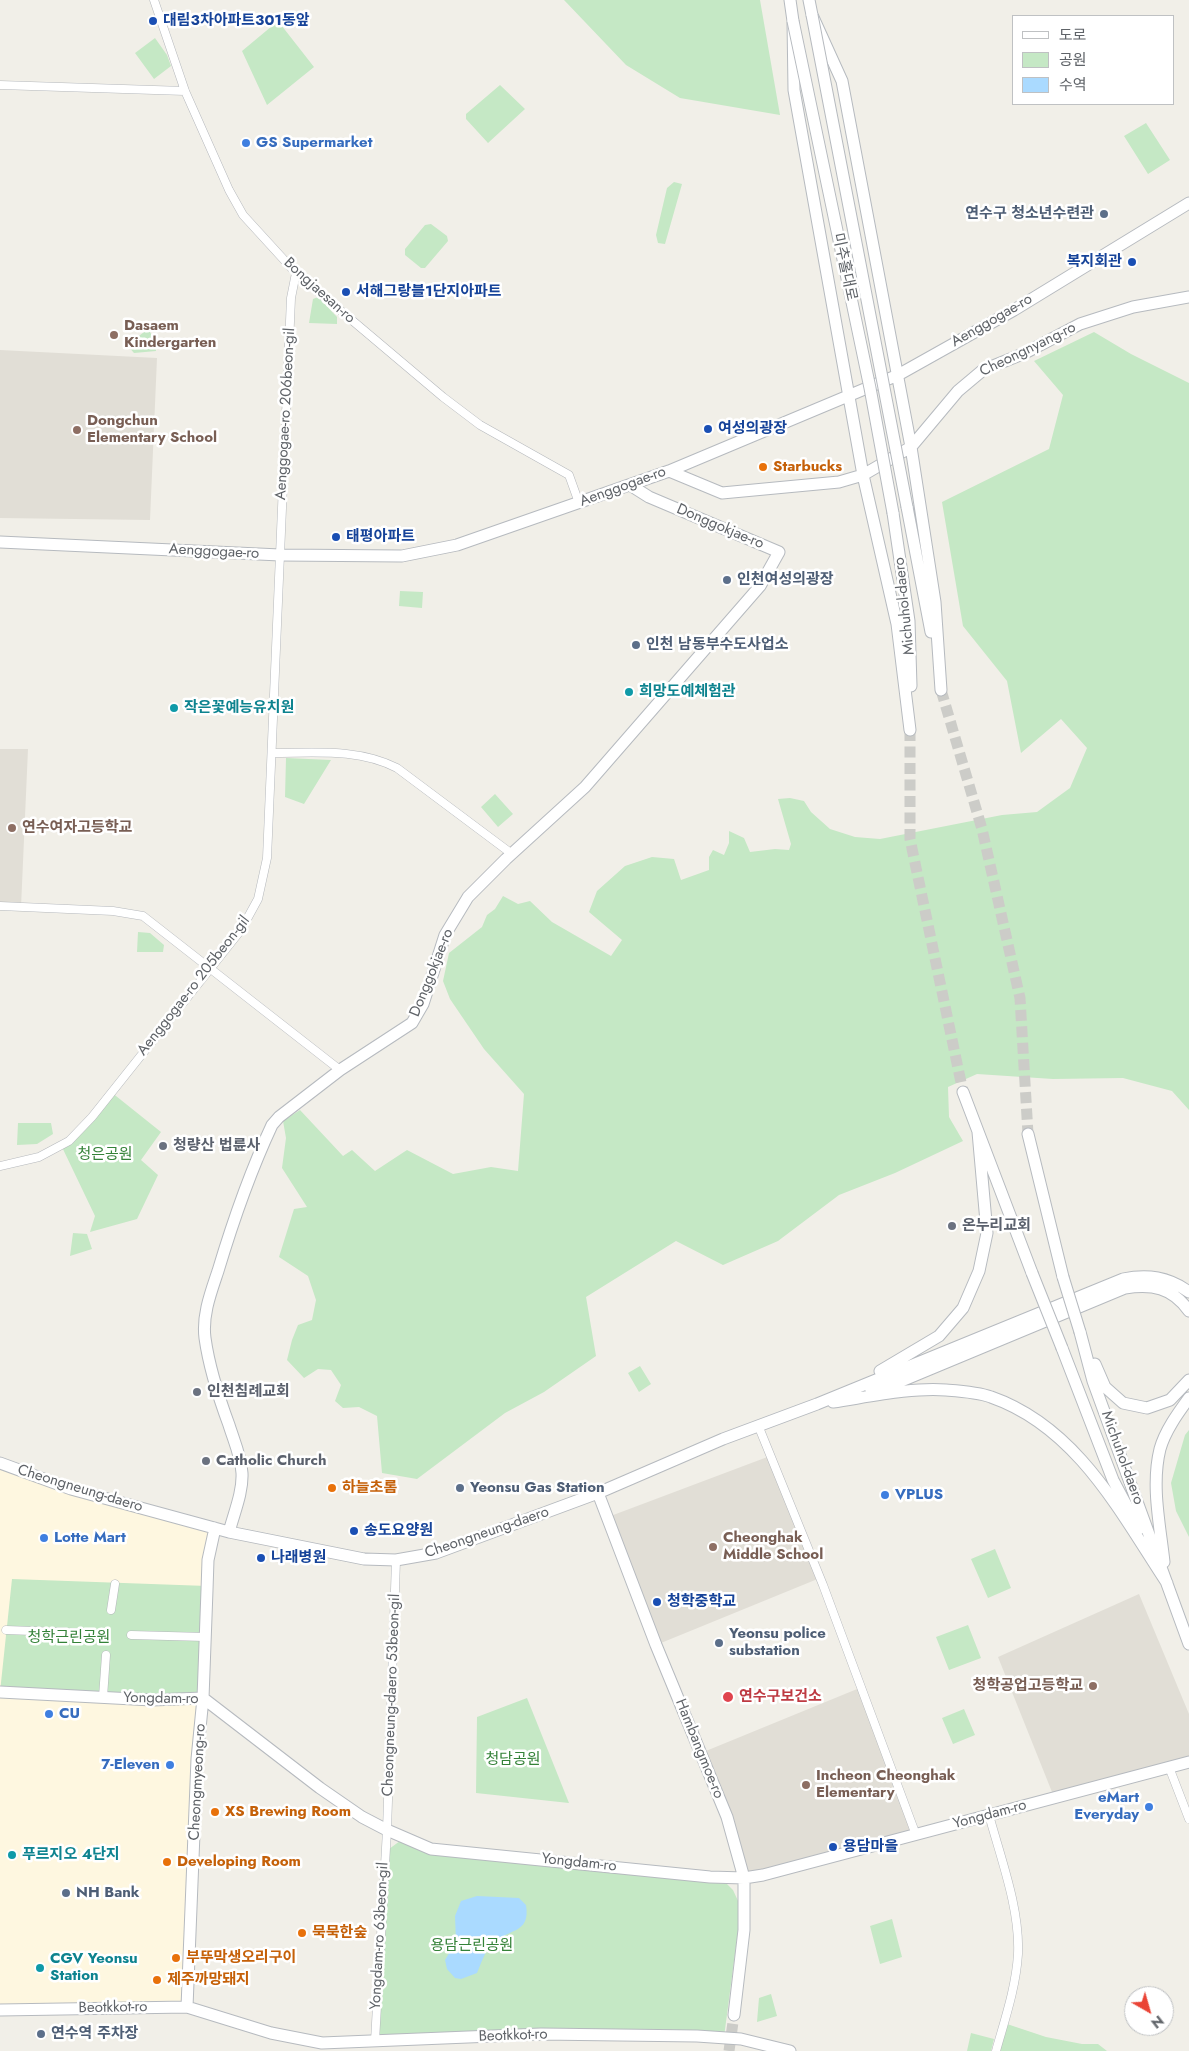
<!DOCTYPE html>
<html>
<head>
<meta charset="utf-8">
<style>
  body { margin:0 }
  #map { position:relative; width:1189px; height:2051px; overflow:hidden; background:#f1efe8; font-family:Jost,"Noto Sans KR",sans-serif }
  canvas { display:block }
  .legend { position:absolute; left:1012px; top:15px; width:162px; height:90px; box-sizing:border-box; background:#fff; border:1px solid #bfc1c3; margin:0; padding:6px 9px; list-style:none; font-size:15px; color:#5f6368 }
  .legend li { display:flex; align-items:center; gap:10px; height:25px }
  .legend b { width:25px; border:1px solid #bfc1c3 }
  .north { position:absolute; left:1124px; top:1986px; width:50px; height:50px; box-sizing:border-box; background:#fff; border:1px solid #bfc1c3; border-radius:50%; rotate:142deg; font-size:14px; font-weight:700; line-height:20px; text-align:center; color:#5f6368 }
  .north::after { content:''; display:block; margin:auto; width:18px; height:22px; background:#ea4335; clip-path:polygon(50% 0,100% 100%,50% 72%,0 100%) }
</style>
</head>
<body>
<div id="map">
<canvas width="1189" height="2051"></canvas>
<ul class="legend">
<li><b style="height:6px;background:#fff"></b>도로</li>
<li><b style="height:14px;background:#c5e8c5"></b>공원</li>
<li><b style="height:14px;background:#aadaff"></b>수역</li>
</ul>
<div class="north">N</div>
</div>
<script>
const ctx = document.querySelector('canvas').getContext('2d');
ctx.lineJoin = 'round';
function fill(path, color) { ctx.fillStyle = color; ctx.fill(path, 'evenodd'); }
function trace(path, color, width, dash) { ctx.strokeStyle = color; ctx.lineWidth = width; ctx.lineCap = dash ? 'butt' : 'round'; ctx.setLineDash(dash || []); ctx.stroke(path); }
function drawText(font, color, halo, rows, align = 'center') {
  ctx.font = font + ' Jost,"Noto Sans KR",sans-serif'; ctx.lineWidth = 5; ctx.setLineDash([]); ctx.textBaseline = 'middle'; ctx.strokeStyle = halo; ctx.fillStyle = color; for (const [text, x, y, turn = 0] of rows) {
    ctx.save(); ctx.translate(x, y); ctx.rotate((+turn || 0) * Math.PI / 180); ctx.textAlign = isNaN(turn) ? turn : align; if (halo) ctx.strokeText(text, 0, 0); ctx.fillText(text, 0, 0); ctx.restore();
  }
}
const commercial = new Path2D(`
  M0,1460L215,1528L187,2007L0,2010Z`);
const education = new Path2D(`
  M0,350L157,358L150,520L0,518Z
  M0,749H28L21,907L0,906Z
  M770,1456L820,1578L656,1645L608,1517Z
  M1139,1594L1189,1714V1762L1054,1797L998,1657Z
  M862,1687L916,1835L744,1878L701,1753Z`);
const green = new Path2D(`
  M564,0H760L780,115L680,98L626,65Z
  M278,21L314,67L267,105L242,51Z
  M155,38L167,55L171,66L154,79L135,53Z
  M500,85L525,109L488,143L466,119V114Z
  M1146,123L1170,160L1148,174L1124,136Z
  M674,182L682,184L665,244L658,243L656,235L667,188Z
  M431,224L447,236L448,241L425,268H421L405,255V249L425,225Z
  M318,297L337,317V324L309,323L313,299Z
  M148,329L155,340L156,351L134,353L127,345Z
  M1094,332L1131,354L1189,383V1110L1172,1091L1123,1078L1053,1079L977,1074L948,1087L949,1117L963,1141L895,1173L839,1195L778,1241L723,1265L676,1241L586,1297L596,1356L544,1392L505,1413L417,1479L382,1473L377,1416L359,1407L343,1408L335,1401L341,1385L331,1370L318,1369L304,1378L287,1360L292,1340L298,1325L312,1320L316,1300L308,1276L279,1257L294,1209L307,1207L282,1168L286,1138L283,1121L300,1110L343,1156L352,1150L375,1171L407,1150L453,1174L491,1167L518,1171L524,1094L484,1049L450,999L443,981L449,953L482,927L487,915L495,909L503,896L518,904L530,901L552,922L611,956L622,940L589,912L597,891L625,866L652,857L674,859L681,880L709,870V857L713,850L724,855L729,843V831L744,838L750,852L775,849L789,850L791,844L778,799L790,798L804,801L811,812L830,829L855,837L880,839L1002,815L1037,812L1070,788L1087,748L1061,719L1021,753L1007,681L963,626L942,502L1049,449L1063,395L1034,361Z
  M400,591L423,592L422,608L399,606Z
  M286,758L331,760L304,804L285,797Z
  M495,794L513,814L498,827L481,807Z
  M138,932L150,933L164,945L163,952H137Z
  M111,1092L161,1132L141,1160L158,1175L137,1219L90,1232L95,1216L61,1145Z
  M18,1123H51L53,1134L37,1144L17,1145Z
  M73,1233L87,1234L92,1249L70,1256Z
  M640,1366L651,1384L639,1392L628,1373Z
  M1189,1430V1537L1176,1511L1171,1483L1185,1435Z
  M995,1549L1011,1588L988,1598L971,1559Z
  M12,1579L207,1586L203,1698L0,1692Z
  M968,1625L981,1658L949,1670L936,1637Z
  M527,1698L569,1803L476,1793L477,1717Z
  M964,1709L975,1735L953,1744L942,1718Z
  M404,1838L428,1847L710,1877L727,1884L733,1890L739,1903L738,1931L724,2037L375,2041L385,1852Z
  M892,1919L902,1957L880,1964L870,1926Z
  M771,1994L777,2016L757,2022L759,1998Z
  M1004,2023L1046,2037L1082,2044H1098L1107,2051H996Z
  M971,2033L994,2039L991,2051H967Z`);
const water = new Path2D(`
  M477,1896L519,1898L526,1905C531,1935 507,1928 491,1945C484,1953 481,1964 477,1973L461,1979L455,1978L447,1969L445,1960L456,1942L455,1916L461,1901Z`);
const secondaryTunnel = new Path2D(`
  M941,690L982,829L1020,998L1028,1134
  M910,730V839L963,1092
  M729,2051L734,2015`);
const street = new Path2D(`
  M154,0L185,91L229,190L243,215L296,273L443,397L480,425L569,475L579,503
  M0,85L185,91
  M272,753C315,753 358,748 397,768L512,854
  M0,906L113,911L143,916L340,1070
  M0,1166L39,1157L69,1141L92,1117L241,930L258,899L267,858L291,298L296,273
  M758,1425L823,1585L916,1835
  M111,1610L115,1584
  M6,1630L86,1633
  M131,1635L205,1637
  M103,1697L106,1655
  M1169,1767L1189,1819
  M989,1815C1001,1859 1020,1909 1018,1954C1016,1987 1005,2019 996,2051
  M375,2041L387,1830L396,1560`);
const secondary = new Path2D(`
  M790,0L793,21L794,90L863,475L897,624L910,730
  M809,0L812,15L842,81L911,447L935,602L941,690
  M669,471L722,493L839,482L863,475L911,447L958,391L983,370L1025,353L1080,324L1133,307L1189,297
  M907,507L931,632
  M893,513L909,621L911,686
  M0,542L280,555L402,556L457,545L669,471L898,375L1014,310L1189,203
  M963,1092L1032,1273
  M1028,1134L1063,1277
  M1080,1332L1093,1381L1189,1644
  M1062,1348L1113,1480L1139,1529
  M1095,1364L1105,1387L1123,1403L1147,1408L1170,1400L1189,1380
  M880,1371L939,1336L963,1308L979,1271L987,1233L978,1132
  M871,1390L899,1382L1125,1288C1152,1284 1172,1287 1189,1311
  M833,1402C867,1397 913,1387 946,1390C960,1391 978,1392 991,1397C1077,1427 1120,1512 1167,1583
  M0,1463L71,1489L229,1532L364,1559L396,1560L436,1553L598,1493L723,1439L817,1404L1123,1279C1148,1274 1168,1277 1189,1292
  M598,1493L656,1645L727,1817L744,1878V1930L734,2015
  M229,1532C234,1513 243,1492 242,1473C241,1456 234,1441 229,1425C219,1398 209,1367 205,1338C202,1315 211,1292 218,1271C233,1221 250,1172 272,1125L279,1117L340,1070L412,1023L423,1004L445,935L468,897L506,859L585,787L760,586L779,552L649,497L630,485
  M1164,1562C1160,1525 1151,1485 1160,1449C1165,1431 1178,1413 1189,1398
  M0,1692L152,1700L203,1698L320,1788L362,1817L387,1830L431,1849L710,1877L744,1878L763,1875L1189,1762
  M187,2007L197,1759L203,1698L207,1590L208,1560L215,1528
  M0,2010L187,2007L271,2033L322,2043L541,2034L697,2036L741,2039L790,2051`);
const secondaryBridge = new Path2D(`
  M812,15L907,507
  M793,21L870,388L893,513
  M1032,1273L1062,1348
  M1063,1277L1080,1332`);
const markers = [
  [153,21,5,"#1a4fb4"],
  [246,143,5,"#3f7fe0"],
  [1104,214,5,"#5c6f8a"],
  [1132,262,5,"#1a4fb4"],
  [346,292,5,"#1a4fb4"],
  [114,335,5,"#8d6e63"],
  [708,429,5,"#1a4fb4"],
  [77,430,5,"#8d6e63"],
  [763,467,5,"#e8710a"],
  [336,537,5,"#1a4fb4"],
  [727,580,5,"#5c6f8a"],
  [636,645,5,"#5c6f8a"],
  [629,692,5,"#0f9aa8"],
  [174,708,5,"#0f9aa8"],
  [12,828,5,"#8d6e63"],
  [163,1146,5,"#6b7280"],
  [952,1226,5,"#6b7280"],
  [197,1392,5,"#6b7280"],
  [206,1461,5,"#6b7280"],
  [332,1488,5,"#e8710a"],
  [460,1488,5,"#5c6f8a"],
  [885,1495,5,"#3f7fe0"],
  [354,1531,5,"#1a4fb4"],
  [44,1538,5,"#3f7fe0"],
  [713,1547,5,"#8d6e63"],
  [261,1558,5,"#1a4fb4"],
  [657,1602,5,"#1a4fb4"],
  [719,1643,5,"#5c6f8a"],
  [1093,1686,5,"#8d6e63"],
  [728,1697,6,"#e0444e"],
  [49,1714,5,"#3f7fe0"],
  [170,1765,5,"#3f7fe0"],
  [806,1785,5,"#8d6e63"],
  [1149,1807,5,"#3f7fe0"],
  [215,1812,5,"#e8710a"],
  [833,1847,5,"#1a4fb4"],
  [12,1855,5,"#0f9aa8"],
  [167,1862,5,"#e8710a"],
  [66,1893,5,"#5c6f8a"],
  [302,1933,5,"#e8710a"],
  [176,1958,5,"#e8710a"],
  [40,1968,5,"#0f9aa8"],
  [157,1980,5,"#e8710a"],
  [41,2034,5,"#5c6f8a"]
];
const transitNames = [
  ["대림3차아파트301동앞",163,21],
  ["복지회관",1122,262,"right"],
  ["서해그랑블1단지아파트",356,292],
  ["여성의광장",718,429],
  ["태평아파트",346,537],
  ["송도요양원",364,1531],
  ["나래병원",271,1558],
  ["청학중학교",667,1602],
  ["용담마을",843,1847]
];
const shopNames = [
  ["GS Supermarket",256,143],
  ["VPLUS",895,1495],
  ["Lotte Mart",54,1538],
  ["CU",59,1714],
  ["7-Eleven",160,1765,"right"],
  ["eMart",1139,1798,"right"],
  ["Everyday",1139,1815,"right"]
];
const serviceNames = [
  ["연수구 청소년수련관",1094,214,"right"],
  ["인천여성의광장",737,580],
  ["인천 남동부수도사업소",646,645],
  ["Yeonsu Gas Station",470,1488],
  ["Yeonsu police",729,1634],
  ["substation",729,1651],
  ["NH Bank",76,1893],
  ["연수역 주차장",51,2034]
];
const streetNames = [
  ["미추홀대로",844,267,78],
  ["Bongjaesan-ro",319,291,42],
  ["Aenggogae-ro",992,321,-30],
  ["Cheongnyang-ro",1028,350,-26],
  ["Aenggogae-ro 206beon-gil",286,414,-87],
  ["Aenggogae-ro",623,487,-20],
  ["Donggokjae-ro",720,527,23],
  ["Aenggogae-ro",214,552,3],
  ["Michuhol-daero",905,606,-96],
  ["Donggokjae-ro",432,973,-68],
  ["Aenggogae-ro 205beon-gil",194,986,-52],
  ["Michuhol-daero",1122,1458,70],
  ["Cheongneung-daero",80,1489,17],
  ["Cheongneung-daero",487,1533,-19],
  ["Cheongneung-daero 53beon-gil",392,1695,-88],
  ["Yongdam-ro",161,1699,1],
  ["Hambangmoe-ro",699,1749,68],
  ["Cheongmyeong-ro",198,1782,-87],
  ["Yongdam-ro",990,1815,-15],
  ["Yongdam-ro",579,1863,6],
  ["Yongdam-ro 63beon-gil",380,1936,-87],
  ["Beotkkot-ro",113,2008,-1],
  ["Beotkkot-ro",513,2036,-2]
];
const educationNames = [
  ["Dasaem",124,326],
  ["Kindergarten",124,343],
  ["Dongchun",87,421],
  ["Elementary School",87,438],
  ["연수여자고등학교",22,828],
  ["Cheonghak",723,1538],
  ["Middle School",723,1555],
  ["청학공업고등학교",1083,1686,"right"],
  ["Incheon Cheonghak",816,1776],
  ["Elementary",816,1793]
];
const foodNames = [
  ["Starbucks",773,467],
  ["하늘초롬",342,1488],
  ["XS Brewing Room",225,1812],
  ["Developing Room",177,1862],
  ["묵묵한숲",312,1933],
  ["부뚜막생오리구이",186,1958],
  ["제주까망돼지",167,1980]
];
const cultureNames = [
  ["희망도예체험관",639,692],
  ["작은꽃예능유치원",184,708],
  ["푸르지오 4단지",22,1855],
  ["CGV Yeonsu",50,1959],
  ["Station",50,1976]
];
const worshipNames = [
  ["청량산 법륜사",173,1146],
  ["온누리교회",962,1226],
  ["인천침례교회",207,1392],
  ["Catholic Church",216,1461]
];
const parkNames = [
  ["청은공원",105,1155],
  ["청학근린공원",69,1638],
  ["청담공원",513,1760],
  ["용담근린공원",472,1946]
];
const healthNames = [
  ["연수구보건소",739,1697]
];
fill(commercial, '#fef7e0');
fill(education, '#e1ded6');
fill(green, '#c5e8c5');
fill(water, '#aadaff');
trace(secondaryTunnel, '#ccccc8', 11, [11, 5.5]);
trace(street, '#b5b8bc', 9);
trace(secondary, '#b6babf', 13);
trace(street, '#fff', 8);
trace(secondary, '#fff', 11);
trace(secondaryBridge, '#b6babf', 13, []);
trace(secondaryBridge, '#fff', 11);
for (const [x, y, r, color] of markers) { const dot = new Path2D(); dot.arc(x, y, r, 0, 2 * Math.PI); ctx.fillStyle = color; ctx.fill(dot); trace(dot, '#fff', 2); }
drawText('bold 15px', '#164399', '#fff', transitNames, 'left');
drawText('bold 15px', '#366cbe', '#fff', shopNames, 'left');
drawText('bold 15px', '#4e5e75', '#fff', serviceNames, 'left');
drawText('15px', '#5f6368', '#fff', streetNames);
drawText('bold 15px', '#785e54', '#fff', educationNames, 'left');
drawText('bold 15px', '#c56008', '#fff', foodNames, 'left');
drawText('bold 15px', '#0d838f', '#fff', cultureNames, 'left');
drawText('bold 15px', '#5b616d', '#fff', worshipNames, 'left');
drawText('15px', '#348238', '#fff', parkNames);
drawText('bold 15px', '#be3a42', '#fff', healthNames, 'left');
</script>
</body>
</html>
